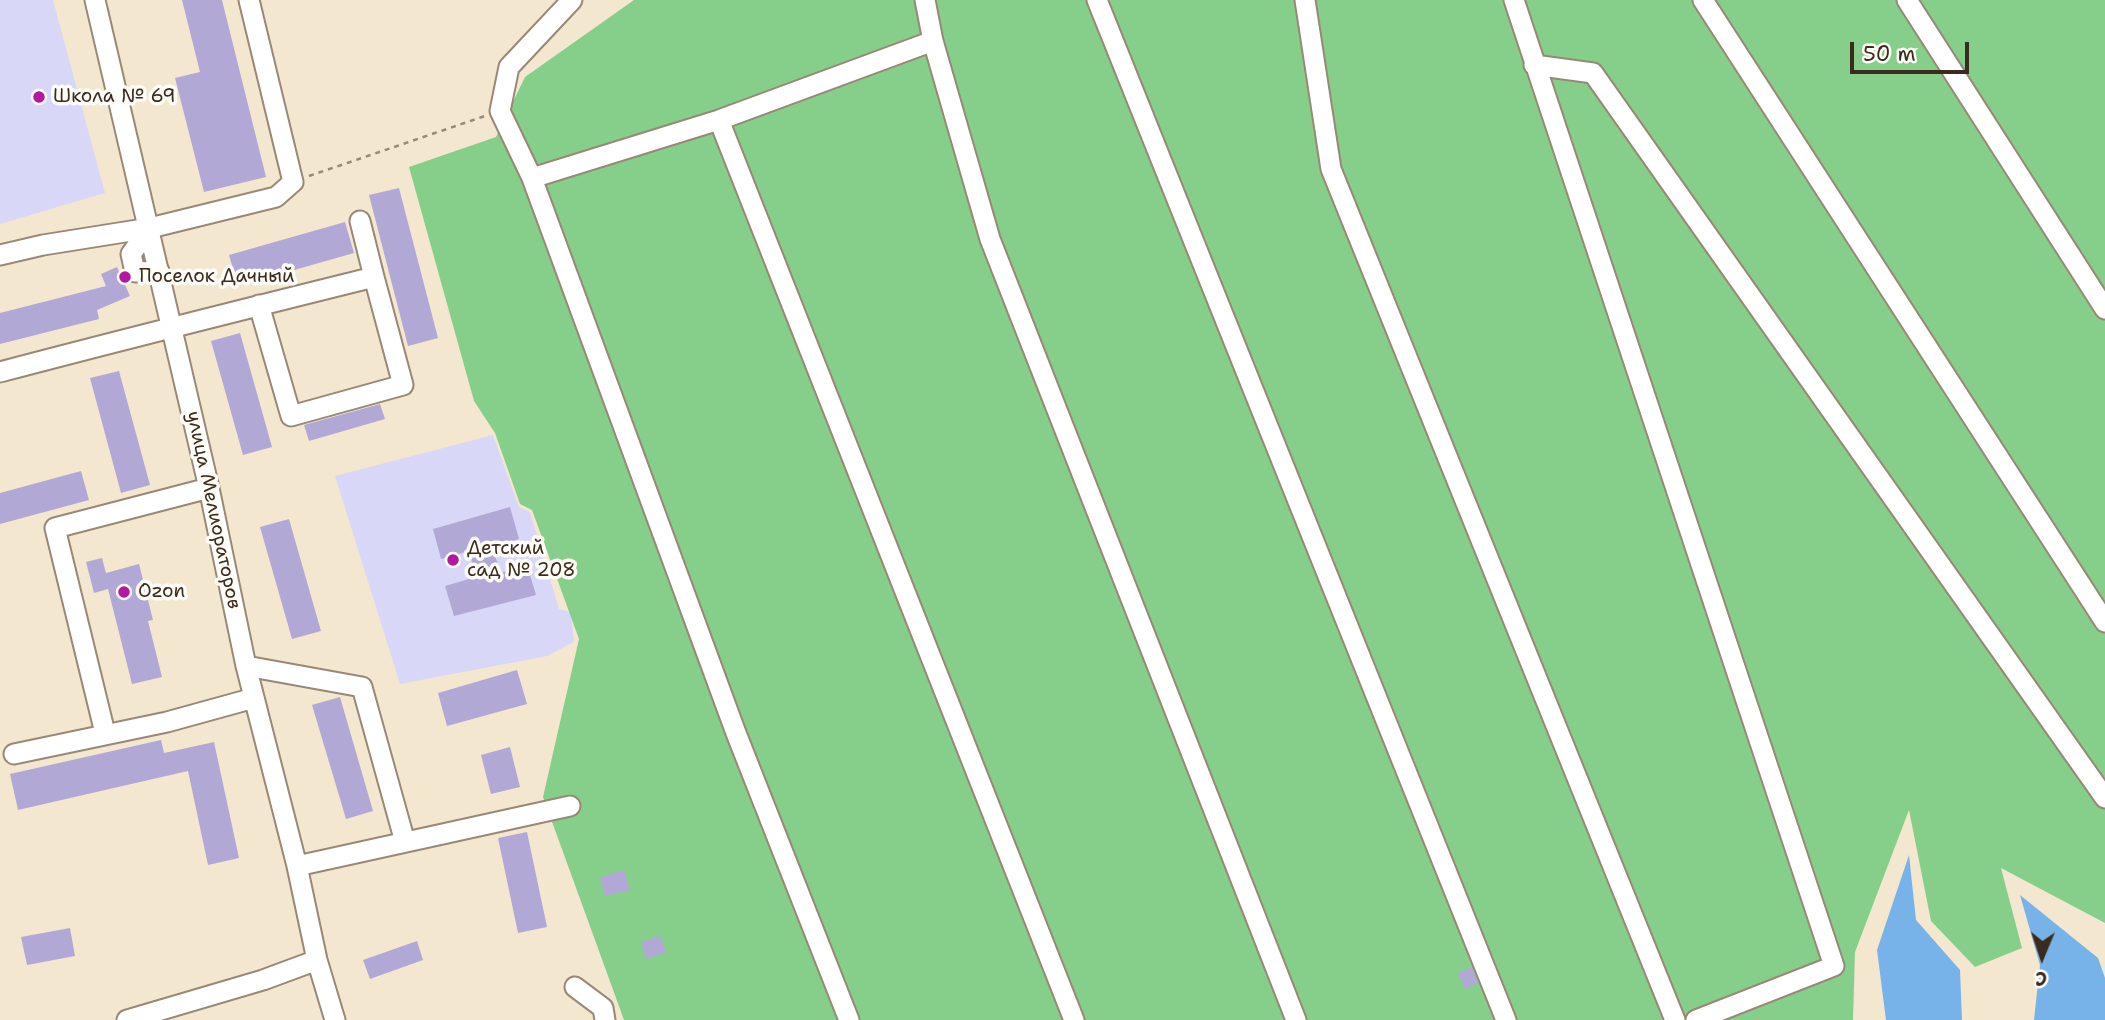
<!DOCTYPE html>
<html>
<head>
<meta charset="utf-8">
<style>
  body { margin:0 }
  #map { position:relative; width:2105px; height:1020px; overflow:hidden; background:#f4e7cf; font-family:"Shantell Sans",sans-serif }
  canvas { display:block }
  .north { position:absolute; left:2007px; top:922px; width:70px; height:70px; -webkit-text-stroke:5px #fdfcf7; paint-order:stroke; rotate:182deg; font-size:19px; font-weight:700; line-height:28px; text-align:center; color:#3b2a1e }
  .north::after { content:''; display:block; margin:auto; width:24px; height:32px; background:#3b2a1e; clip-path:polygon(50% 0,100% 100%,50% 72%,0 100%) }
  .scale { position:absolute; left:1850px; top:42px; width:119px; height:32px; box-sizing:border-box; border:4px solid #3b2a1e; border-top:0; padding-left:9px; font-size:21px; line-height:24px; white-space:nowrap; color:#3b2a1e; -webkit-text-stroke:5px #fdfcf7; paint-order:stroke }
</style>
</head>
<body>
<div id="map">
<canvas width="2105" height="1020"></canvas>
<div class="north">С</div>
<div class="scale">50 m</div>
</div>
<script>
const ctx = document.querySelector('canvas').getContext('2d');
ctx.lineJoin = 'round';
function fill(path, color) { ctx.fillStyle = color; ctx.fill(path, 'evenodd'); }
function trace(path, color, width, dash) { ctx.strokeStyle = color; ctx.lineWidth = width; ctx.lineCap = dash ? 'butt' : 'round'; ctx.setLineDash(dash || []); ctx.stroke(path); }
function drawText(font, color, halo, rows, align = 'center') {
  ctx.font = font + ' "Shantell Sans",sans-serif'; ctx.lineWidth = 7; ctx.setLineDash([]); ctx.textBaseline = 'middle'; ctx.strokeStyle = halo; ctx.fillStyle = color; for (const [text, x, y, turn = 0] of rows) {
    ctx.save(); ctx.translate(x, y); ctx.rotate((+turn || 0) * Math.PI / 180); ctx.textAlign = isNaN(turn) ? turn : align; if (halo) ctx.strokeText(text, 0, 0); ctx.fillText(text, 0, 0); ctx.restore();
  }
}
const built = new Path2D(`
  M0,0H53L105,193L0,224Z
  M493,435L519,507L530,512L559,609L571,612L574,642L547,656L400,684L335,476Z`);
const green = new Path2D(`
  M634,0H2105V923L2001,868L2022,948L1975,967L1931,921L1909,810L1855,952L1853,1020H624L543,797L579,639L532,510L520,504L495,433L474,401L409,167L496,137L525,77Z`);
const water = new Path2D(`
  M1909,855L1916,920L1960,970L1962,1020H1886L1877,950Z
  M2020,895L2098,958L2105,978V1020H2034L2040,965Z`);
const building = new Path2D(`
  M182,0H222L266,177L204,192L175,78L200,72Z
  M399,188L438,338L408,346L369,195Z
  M345,222L354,253L238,286L229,255Z
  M117,267L130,296L97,310L99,319L0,344V313L106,286L101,274Z
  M240,333L272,447L243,455L211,341Z
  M119,371L150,485L121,493L90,378Z
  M380,404L385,419L309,441L304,425Z
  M81,471L89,500L0,524V493Z
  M510,507L519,539L493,547L500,573L527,565L536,595L454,616L445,586L476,577L469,551L441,559L433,529Z
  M289,519L321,631L292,639L260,527Z
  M102,558L106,573L139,564L153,620L148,621L162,677L132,684L108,589L94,593L86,562Z
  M517,670L527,704L447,726L438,693Z
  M340,697L373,811L346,819L312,705Z
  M161,740L164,753L214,742L239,858L208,865L188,771L18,810L10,774Z
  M510,747L520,787L491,794L481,755Z
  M527,832L547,927L518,933L498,838Z
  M624,870L630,890L605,896L600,877Z
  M70,928L75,956L27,965L21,937Z
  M660,936L666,952L646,959L641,942Z
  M417,941L423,960L370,979L363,960Z
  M1472,967L1478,983L1465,989L1458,973Z`);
const path = new Path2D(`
  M309,176L485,116`);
const minor = new Path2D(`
  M95,0L209,488L246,666L297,866L317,960L335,1020
  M572,0L509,67L500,111L532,178L736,733L849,1020
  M925,0L933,41L990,239L1296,1020
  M1097,0L1506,1020
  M1305,0L1331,169L1675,1020
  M1514,0L1834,966L1696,1020
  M1703,0L2105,622
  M1907,0L2105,309
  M1534,65L1593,73L2105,798
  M719,120L1074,1020
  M532,178L719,120L933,41
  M360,221L374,277
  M150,228L131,254L135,272L159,271
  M0,255L43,245L150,228L276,197L293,182L249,0
  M0,372C125,339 249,308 374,277L403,385L291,416L259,305
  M246,666L362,687L405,842
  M105,733L55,528L209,488
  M14,754L167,722L254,698
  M297,866L570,806
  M575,987L603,1008L605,1020
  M127,1020L263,980L317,960`);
const markers = [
  [39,97,7,"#b5179e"],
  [125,277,7,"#b5179e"],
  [453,560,7,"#b5179e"],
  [124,592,7,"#b5179e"]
];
const poiNames = [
  ["Школа № 69",53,97],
  ["Поселок Дачный",139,277],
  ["Детский",467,549],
  ["сад № 208",467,571],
  ["Ozon",138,592]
];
const streetNames = [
  ["улица Мелиораторов",213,510,78]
];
fill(built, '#d8d7f8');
fill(green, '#86cf8b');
fill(water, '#77b3e9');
fill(building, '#b1a8d6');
trace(minor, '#988876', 23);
trace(path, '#988876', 2.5, [5, 5]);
trace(minor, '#fff', 19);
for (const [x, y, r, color] of markers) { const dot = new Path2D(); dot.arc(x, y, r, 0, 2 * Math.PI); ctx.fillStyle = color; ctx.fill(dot); trace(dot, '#fdfcf7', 2.5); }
drawText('19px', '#3b2a1e', '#fdfcf7', poiNames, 'left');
drawText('19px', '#3b2a1e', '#fdfcf7', streetNames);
</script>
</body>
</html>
